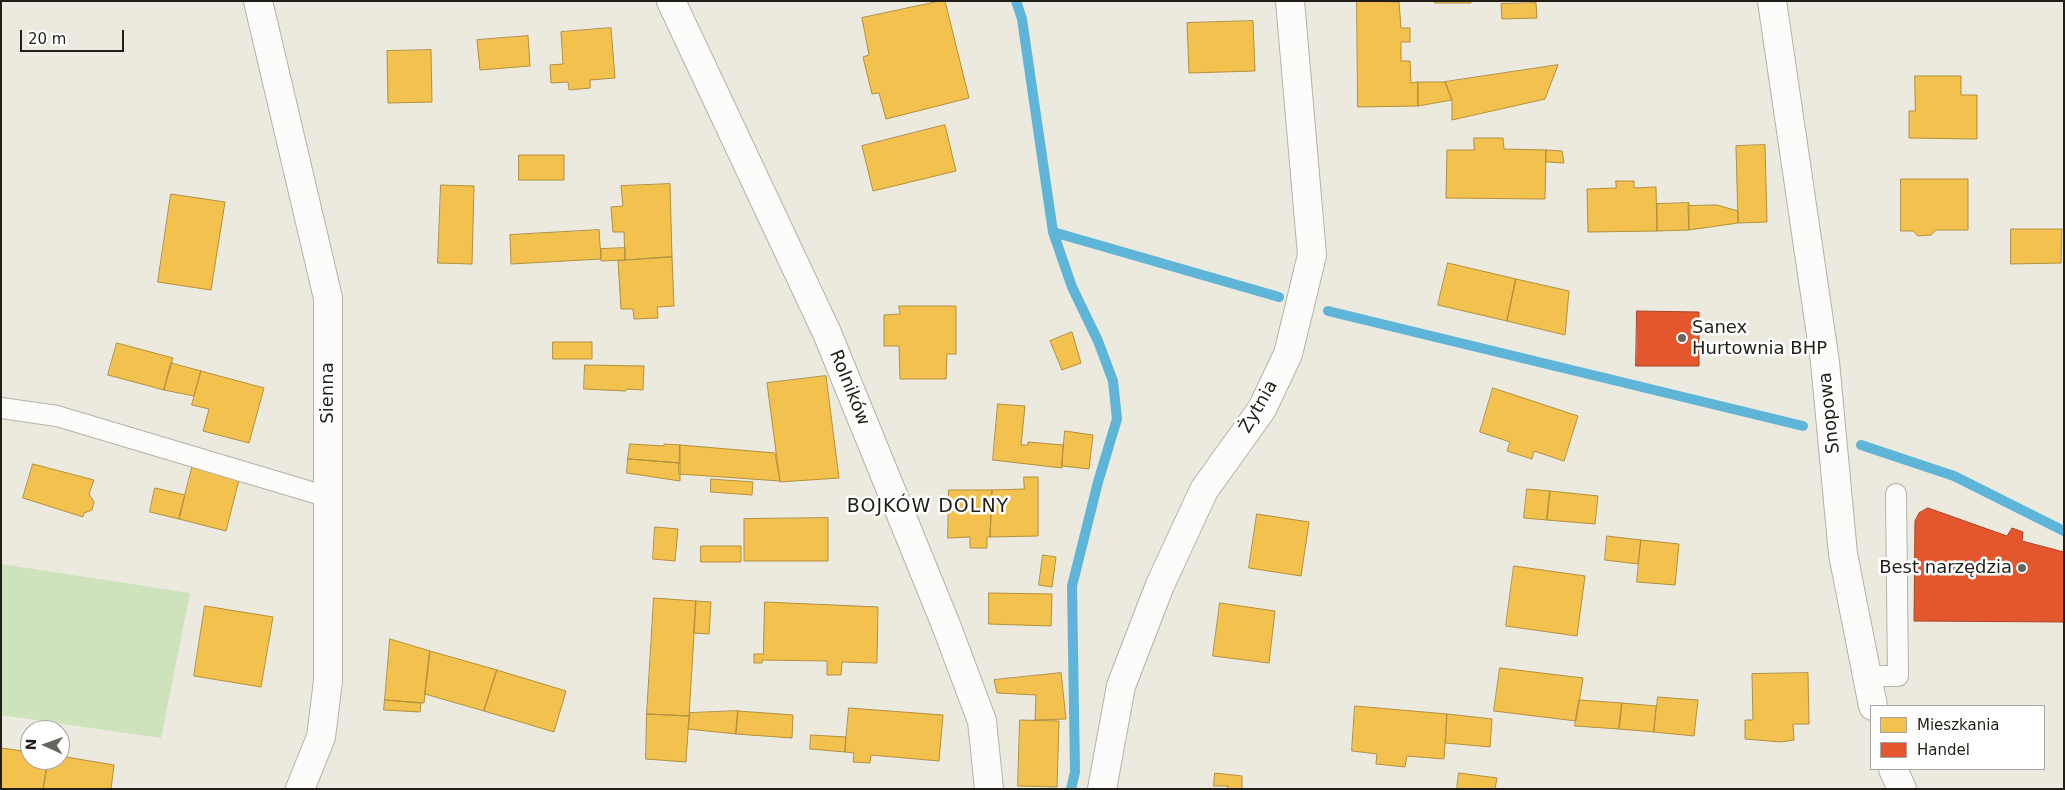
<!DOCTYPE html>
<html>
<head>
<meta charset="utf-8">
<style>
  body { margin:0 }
  #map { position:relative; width:2065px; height:790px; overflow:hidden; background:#ece9df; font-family:"DejaVu Sans",sans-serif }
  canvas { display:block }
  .frame { position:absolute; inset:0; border:2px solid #201e17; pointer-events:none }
  .legend { position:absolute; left:1870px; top:705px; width:175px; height:65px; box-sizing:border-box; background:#fff; border:1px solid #a6a5a2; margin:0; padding:6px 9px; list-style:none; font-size:15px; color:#201e17 }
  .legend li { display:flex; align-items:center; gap:10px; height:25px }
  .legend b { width:25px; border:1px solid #a6a5a2 }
  .north { position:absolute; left:20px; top:720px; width:50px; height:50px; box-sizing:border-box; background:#fff; border:1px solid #a6a5a2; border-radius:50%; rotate:272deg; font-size:14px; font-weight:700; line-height:20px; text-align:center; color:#201e17 }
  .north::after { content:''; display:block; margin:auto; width:18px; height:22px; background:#67655d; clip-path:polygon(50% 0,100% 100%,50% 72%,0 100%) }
  .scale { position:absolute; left:20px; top:30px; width:104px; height:22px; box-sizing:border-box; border:2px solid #201e17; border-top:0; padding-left:6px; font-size:15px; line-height:18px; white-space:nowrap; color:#201e17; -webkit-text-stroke:4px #fff; paint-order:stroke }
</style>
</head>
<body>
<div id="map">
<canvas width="2065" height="790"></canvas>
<div class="frame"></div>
<ul class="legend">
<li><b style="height:14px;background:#f2c14e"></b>Mieszkania</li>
<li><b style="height:14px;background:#e4572e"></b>Handel</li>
</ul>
<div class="north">N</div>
<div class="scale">20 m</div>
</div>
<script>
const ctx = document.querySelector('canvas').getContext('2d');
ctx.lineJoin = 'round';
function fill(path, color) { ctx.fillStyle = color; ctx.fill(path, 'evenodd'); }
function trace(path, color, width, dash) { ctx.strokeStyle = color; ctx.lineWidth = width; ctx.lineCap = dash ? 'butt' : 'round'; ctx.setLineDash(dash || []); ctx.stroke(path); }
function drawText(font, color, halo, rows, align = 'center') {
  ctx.font = font + ' "DejaVu Sans",sans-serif'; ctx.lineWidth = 5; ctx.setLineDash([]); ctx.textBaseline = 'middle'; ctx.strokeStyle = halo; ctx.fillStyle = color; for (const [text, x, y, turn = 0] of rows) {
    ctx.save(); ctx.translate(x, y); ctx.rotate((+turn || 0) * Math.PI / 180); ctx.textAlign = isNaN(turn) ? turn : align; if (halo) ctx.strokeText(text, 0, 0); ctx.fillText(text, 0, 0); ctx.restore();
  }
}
const green = new Path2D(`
  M1,564L190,593L161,738L1,715Z`);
const homes = new Path2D(`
  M940,1H945L969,98L886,119L879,93L872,94L863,57L869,55L862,18Z
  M1357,1L1399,2L1401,28H1410V42H1401V61H1410L1411,83L1418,82V106L1358,107Z
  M1435,1H1471V3H1435Z
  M1536,3L1537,18L1502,19L1501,4Z
  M1253,21L1255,71L1189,73L1187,23Z
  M611,28L615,78L590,80V88L569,90L568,82L551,83L550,65L563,64L561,32Z
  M528,36L530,66L480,70L477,40Z
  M431,50L432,102L388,103L387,51Z
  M1558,65L1545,99L1452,120V100L1445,82Z
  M1915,76H1961V95H1977V139L1909,138V111H1915Z
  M1418,82H1445L1452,100L1418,106Z
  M945,125L956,171L873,191L862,146Z
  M1474,138H1503L1504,149L1546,150L1545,199L1446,198L1447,150H1474Z
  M1765,145L1767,222L1738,223L1736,146Z
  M1546,150L1562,151L1564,163L1546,162Z
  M519,155H564V180H519Z
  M1901,179H1968V230H1936L1931,235L1918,236L1913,231H1901Z
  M1616,181H1634V188L1656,187L1657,231L1588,232L1587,189L1616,188Z
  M670,184L672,257L625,260L624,232H613L611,207L623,206L621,186Z
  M441,185L474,186L472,264L438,263Z
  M171,194L225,202L211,290L158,282Z
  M1689,203V230L1657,231V204Z
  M1717,205L1738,211V223L1689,230L1688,206Z
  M2011,229H2062L2061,263L2011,264Z
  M599,230L601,259L511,264L510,235Z
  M625,248V260L601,261V249Z
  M672,257L674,306L657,307L658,318L634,319L633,309H621L618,261Z
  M1448,263L1516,279L1507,321L1438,305Z
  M1516,279L1569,291L1565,335L1507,321Z
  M899,306H956V354H947L946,379H900L899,346H884V315L900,314Z
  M1072,332L1081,363L1062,370L1050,341Z
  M553,342H592V359H553Z
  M117,343L173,358L164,390L108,375Z
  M171,363L201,371L194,396L164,390Z
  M585,365L644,366L643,390L626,389V391L584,389Z
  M201,371L264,388L249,443L203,431L209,409L192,405Z
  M826,376L839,478L780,482L767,383Z
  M1493,388L1578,416L1564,461L1534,451L1532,459L1507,451L1510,442L1480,432Z
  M998,404L1025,406L1021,445H1028V442L1063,445L1062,468L993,460Z
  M1065,431L1093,435L1089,469L1062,466Z
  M630,444L664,446V444L680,445V463L628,459Z
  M680,445L775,453L780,481L679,474Z
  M628,459L680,463V481L627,473Z
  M33,464L94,480L89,494L94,502L92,510L84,513L83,517L23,498Z
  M193,464L240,476L226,531L179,519Z
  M1024,477H1038V536L990,537L992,490L1024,489Z
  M711,479L753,482L752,495L711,492Z
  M155,488L185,495L179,519L150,512Z
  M1527,489L1550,491L1547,520L1524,518Z
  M949,490H992L990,537H987V548H970V537L948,538Z
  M1550,491L1598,496L1595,524L1547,520Z
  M1257,514L1309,522L1301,576L1249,568Z
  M828,518V561H744V519Z
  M655,527L678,529L675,561L653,559Z
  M1607,536L1641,540L1638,564L1605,560Z
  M1641,540L1679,544L1675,585L1637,582Z
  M701,546H741V562H701Z
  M1043,555L1056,557L1052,587L1039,585Z
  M1514,566L1585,576L1577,636L1506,626Z
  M989,593L1052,594L1051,626L989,624Z
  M654,598L696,601L689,716L647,714Z
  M696,601L711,602L709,634L694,633Z
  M765,602L878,607L877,663L842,662L841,675H827V661L762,660V663H754V654H763Z
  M1220,603L1275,611L1269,663L1213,656Z
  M205,606L273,617L261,687L194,676Z
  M390,639L430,651L424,703L385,700Z
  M430,651L497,670L484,711L425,694Z
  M1500,668L1583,678L1576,721L1494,711Z
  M497,670L566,691L554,732L484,711Z
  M1061,673L1066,719L1035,720L1036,695L997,693L994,680Z
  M1808,673L1809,724H1793L1794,740L1781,742L1745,739V720H1753L1752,674Z
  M1658,697L1698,700L1694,736L1654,732Z
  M385,700L421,703L420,712L384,710Z
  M1579,700L1622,703L1619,729L1575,726Z
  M1622,703L1656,706L1654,732L1619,729Z
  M1355,706L1447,714L1444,759L1407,756L1405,767L1376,764L1377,754L1352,751Z
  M849,708L943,715L939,761L871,755L870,763L853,762L854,753L845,752Z
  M738,711L793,715L792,738L736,734Z
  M738,711L736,734L688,729L690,713Z
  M647,714L689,716L686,762L646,759Z
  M1447,714L1492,719L1490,747L1446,743Z
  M1020,720L1059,721L1057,787L1018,786Z
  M811,735L846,737L845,752L810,749Z
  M1,748L30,752V760H48L43,789H1Z
  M60,756L114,765L111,789H43L48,760H60Z
  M1215,773L1242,776V789H1227L1228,786H1214Z
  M1459,773L1497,778L1495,789H1457Z`);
const shops = new Path2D(`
  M1637,311L1699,312V366H1636Z
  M1928,508L2007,536L2012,528L2023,532L2022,541L2064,552V622L1914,621L1915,521L1919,513Z`);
const stream = new Path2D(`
  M1016,1L1022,19L1053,232L1072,287L1098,341L1113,381L1117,419L1098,482L1072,586L1075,772L1071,789
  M1053,232L1279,297
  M1328,311L1803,426
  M1861,445L1954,476L2064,531`);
const lane = new Path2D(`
  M1,408L57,416L328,497
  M1867,676H1898L1896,494`);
const street = new Path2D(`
  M258,1L328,298V681L321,737L300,789
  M1772,1L1825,362L1843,554L1873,706
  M1893,769L1902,789
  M1102,789L1121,686L1160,585L1204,490L1262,409L1288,354L1299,309L1312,255L1290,1`);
const secondary = new Path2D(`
  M671,1L827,333L946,625L982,721L989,789`);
const markers = [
  [1682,338,5,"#67655d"],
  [2022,568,5,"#67655d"]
];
const poiNames = [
  ["Sanex",1692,328],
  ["Hurtownia BHP",1692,349],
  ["Best narzędzia",2012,568,"right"]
];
const streetNames = [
  ["Rolników",849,388,68],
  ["Sienna",328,393,-90],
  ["Żytnia",1259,407,-60],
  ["Snopowa",1830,413,-96]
];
const neighbourhoodNames = [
  ["BOJKÓW DOLNY",928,507]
];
fill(green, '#cee2bc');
fill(homes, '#f2c14e');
trace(homes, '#b3903e', 1);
fill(shops, '#e4572e');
trace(shops, '#a94627', 1);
trace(stream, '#5eb5d7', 10);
trace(lane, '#b4b2aa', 22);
trace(street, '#b4b2aa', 30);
trace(secondary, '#b4b2aa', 30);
trace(lane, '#fcfcfa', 20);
trace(street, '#fcfcfa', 28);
trace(secondary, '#fcfcfa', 28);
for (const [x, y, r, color] of markers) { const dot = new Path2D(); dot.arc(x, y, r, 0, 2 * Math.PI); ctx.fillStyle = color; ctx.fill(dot); trace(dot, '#fff', 2); }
drawText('18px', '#201e17', '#fff', poiNames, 'left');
drawText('18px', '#201e17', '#fff', streetNames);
ctx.letterSpacing = '1px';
drawText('19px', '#201e17', '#fff', neighbourhoodNames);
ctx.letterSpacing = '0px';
</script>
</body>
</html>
